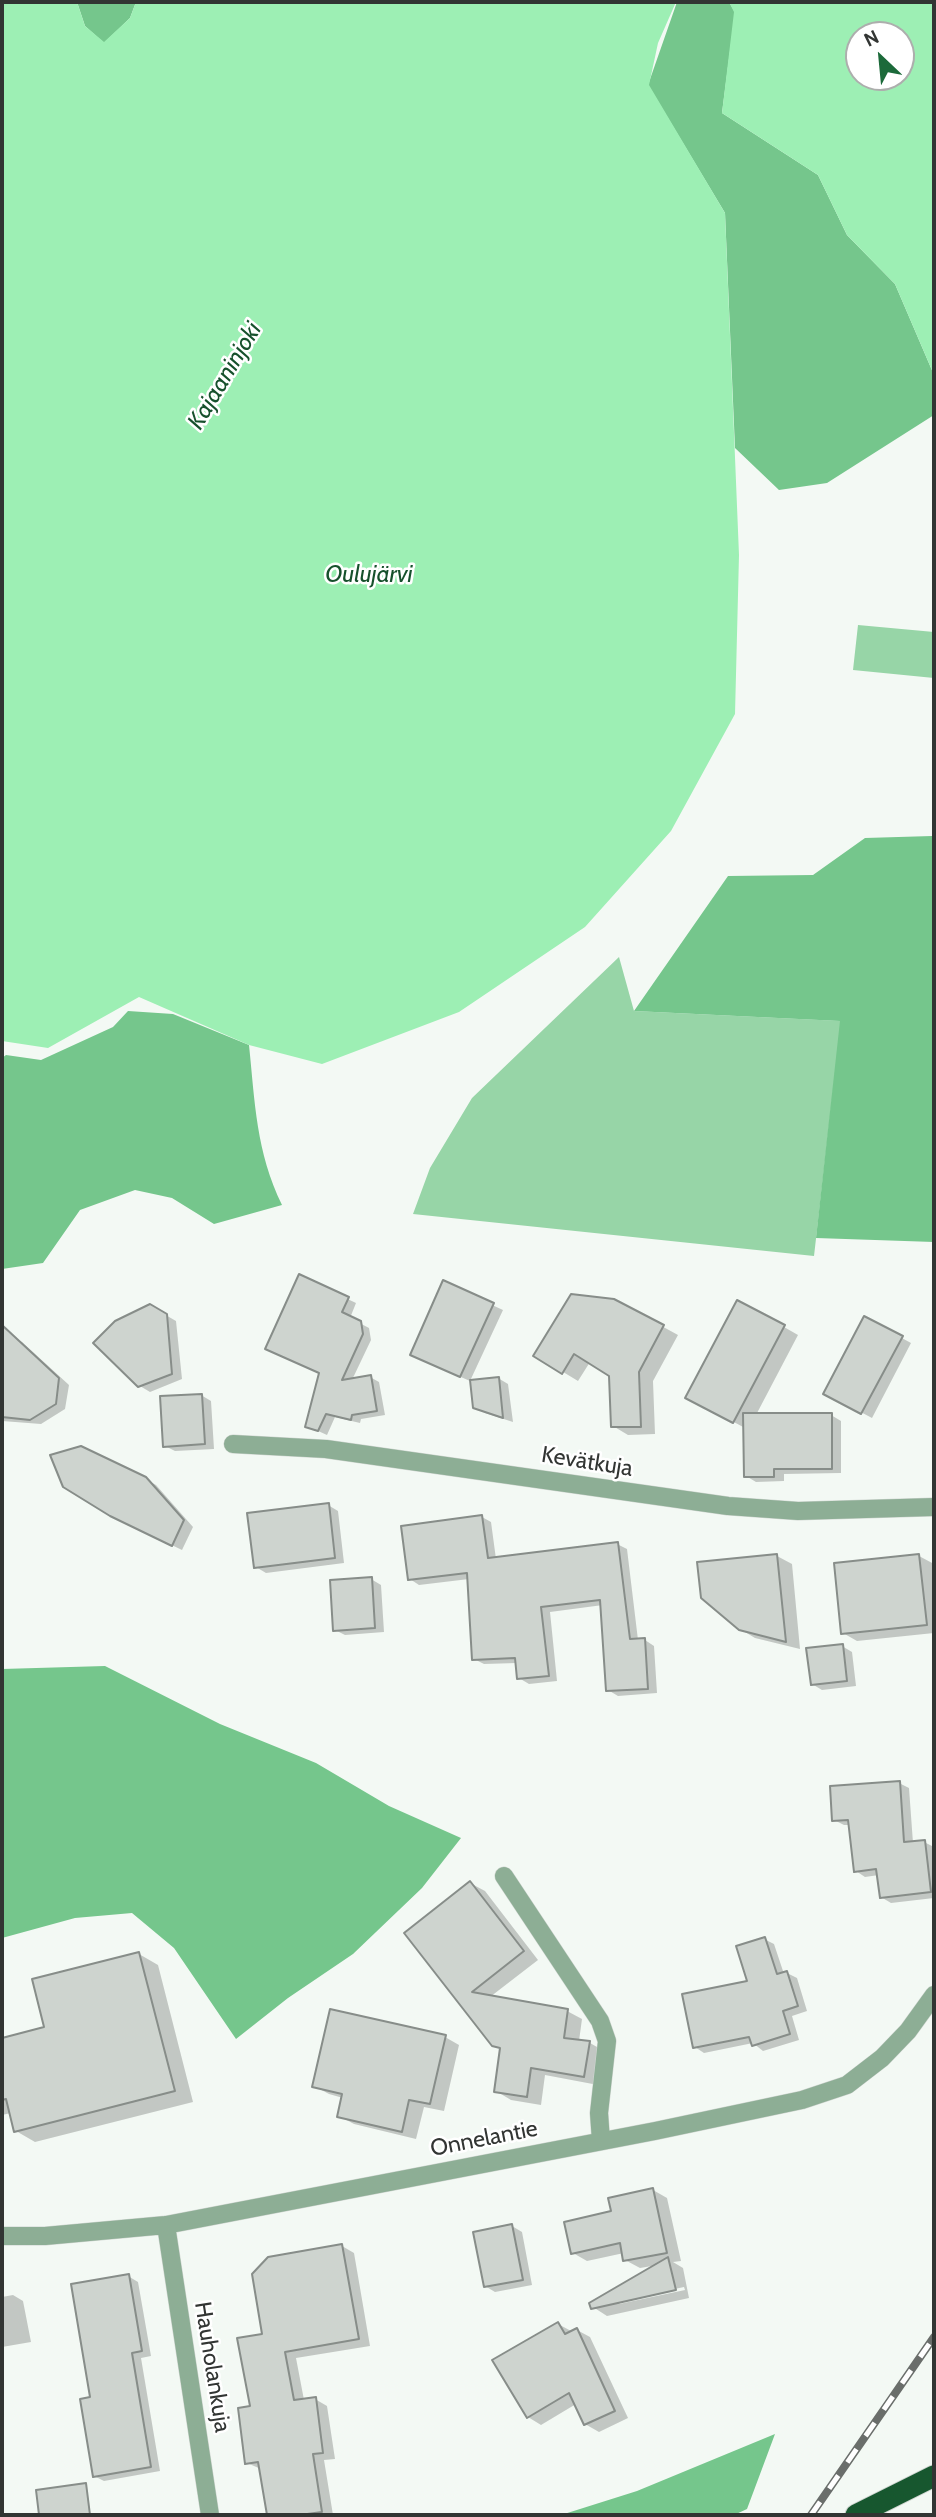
<!DOCTYPE html>
<html>
<head>
<meta charset="utf-8">
<style>
  body { margin:0 }
  #map { position:relative; width:936px; height:2517px; overflow:hidden; background:#f3f9f4; font-family:Cabin,sans-serif }
  canvas { display:block }
  .frame { position:absolute; inset:0; border:4px solid #323533; pointer-events:none }
  .north { position:absolute; left:845px; top:21px; width:70px; height:70px; box-sizing:border-box; background:#fff; border:2px solid #adaead; border-radius:50%; rotate:334deg; font-size:19px; font-weight:700; line-height:28px; text-align:center; color:#323533 }
  .north::after { content:''; display:block; margin:auto; width:24px; height:32px; background:#1c6a3a; clip-path:polygon(50% 0,100% 100%,50% 72%,0 100%) }
</style>
</head>
<body>
<div id="map">
<canvas width="936" height="2517"></canvas>
<div class="frame"></div>
<div class="north">N</div>
</div>
<script>
const ctx = document.querySelector('canvas').getContext('2d');
ctx.lineJoin = 'round';
function fill(path, color) { ctx.fillStyle = color; ctx.fill(path, 'evenodd'); }
function trace(path, color, width, dash) { ctx.strokeStyle = color; ctx.lineWidth = width; ctx.lineCap = dash ? 'butt' : 'round'; ctx.setLineDash(dash || []); ctx.stroke(path); }
function drawText(font, color, halo, rows, align = 'center') {
  ctx.font = font + ' Cabin,sans-serif'; ctx.lineWidth = 5; ctx.setLineDash([]); ctx.textBaseline = 'middle'; ctx.strokeStyle = halo; ctx.fillStyle = color; for (const [text, x, y, turn = 0] of rows) {
    ctx.save(); ctx.translate(x, y); ctx.rotate((+turn || 0) * Math.PI / 180); ctx.textAlign = isNaN(turn) ? turn : align; if (halo) ctx.strokeText(text, 0, 0); ctx.fillText(text, 0, 0); ctx.restore();
  }
}
const green = new Path2D(`
  M858,625L934,632V678L853,670Z
  M619,957L634,1011L841,1021L814,1256L413,1214L430,1168L472,1098Z`);
const forest = new Path2D(`
  M77,2H136L130,18L104,43L85,26Z
  M677,2H729L735,12L722,113L818,175L847,235L895,284L934,375V415L827,483L779,490L735,448L725,213L648,85Z
  M932,836L934,838V1242L816,1238L840,1021L634,1011L728,876L813,875L865,838Z
  M128,1011L173,1014L249,1045C255,1103 256,1151 282,1205L214,1224L172,1198L135,1190L80,1210L43,1263L2,1269V1058L6,1055L41,1060L113,1027Z
  M105,1666L220,1724L316,1763L389,1806L461,1838L422,1888L353,1954L288,1998L236,2039L174,1948L132,1913L75,1918L2,1938V1669Z
  M775,2434L747,2509L734,2515H561L637,2491Z`);
const water = new Path2D(`
  M2,2H77L85,26L104,42L130,18L136,2H676L658,43L649,85L725,213L739,555L735,714L671,831L585,927L459,1012L322,1064L249,1045L139,997L48,1048L2,1041Z
  M729,2H934V375L895,284L847,235L818,175L722,113L734,12ZM859,35H901V77H859Z`);
const shadow = new Path2D(`
  M299,1276L356,1303L350,1318L369,1328L371,1340L352,1380L370,1377L379,1382L385,1415L361,1419L360,1423L335,1417L327,1435L307,1426L321,1373Z
  M444,1283L503,1310L470,1381L422,1360Z
  M614,1300L678,1335L653,1381L655,1434L628,1435L613,1426L611,1375L590,1362L578,1381L535,1355Z
  M150,1306L176,1321L182,1379L150,1392L140,1386Z
  M865,1318L911,1343L872,1418L825,1393Z
  M784,1327L798,1335L756,1415H831L841,1421V1473L784,1474V1481L756,1482L746,1476L745,1428L702,1405Z
  M12,1337L22,1342L69,1385L65,1409L41,1424L2,1421V1348Z
  M498,1378L508,1384L513,1422L485,1413L475,1407Z
  M201,1395L211,1401L214,1449L175,1451L165,1446Z
  M145,1479L156,1485L193,1527L182,1550L122,1521Z
  M328,1505L338,1511L344,1563L266,1573L256,1567Z
  M482,1517L491,1522L496,1559L617,1544L627,1549L638,1640H645L654,1646L657,1693L618,1696L608,1690L603,1605L550,1612L557,1681L529,1684L519,1678L517,1663L484,1664L474,1659L469,1579L419,1585L410,1579Z
  M777,1556L792,1564L800,1649L755,1638L740,1629Z
  M919,1556L934,1564V1633L857,1641L843,1633Z
  M371,1579L381,1585L384,1632L345,1635L335,1630Z
  M842,1646L852,1652L856,1686L822,1690L812,1684Z
  M899,1783L909,1788L913,1843L924,1842L934,1847V1898L891,1903L881,1897L879,1875L865,1877L856,1871L850,1825H844L834,1820Z
  M470,1883L485,1891L538,1960L490,1997L567,2011L582,2019L579,2041L590,2043L604,2051L598,2085L545,2075L541,2105L511,2100L496,2091L502,2050L493,2045L406,1933Z
  M764,1939L774,1944L784,1974L787,1973L797,1978L807,2011L792,2016L799,2040L763,2051L753,2043L704,2053L695,2047L750,1983Z
  M139,1954L158,1965L193,2102L35,2142L16,2131L11,2113L2,2115V2040L46,2029Z
  M445,2037L459,2045L444,2111L424,2107L416,2139L354,2124L339,2116L343,2098L329,2094L314,2086Z
  M653,2190L667,2198L681,2261L673,2262L683,2268L689,2298L607,2316L593,2307L658,2265L640,2268L625,2260L624,2253L587,2261L573,2253L613,2213ZM684,2287L685,2290L619,2304L623,2300Z
  M512,2226L522,2232L532,2285L495,2292L485,2286Z
  M342,2246L354,2253L370,2346L296,2358L304,2400L315,2399L327,2406L335,2459L324,2460L333,2515H268L261,2469L247,2463L252,2408L264,2335Z
  M128,2276L138,2282L151,2356L141,2358L160,2471L104,2481L94,2476Z
  M13,2295L23,2301L31,2342L2,2347V2297Z
  M558,2324L573,2332L577,2330L590,2337L628,2418L599,2432L585,2424L576,2404L541,2425L528,2417Z`);
const building = new Path2D(`
  M299,1274L349,1297L342,1312L361,1321L363,1334L342,1380L371,1375L377,1411L352,1415L351,1420L326,1414L318,1431L305,1427L319,1373L265,1349Z
  M443,1280L494,1303L460,1377L410,1355Z
  M571,1294L614,1299L664,1325L639,1372L641,1427H611L609,1376L574,1354L562,1374L533,1356Z
  M737,1300L785,1325L733,1423L685,1398Z
  M150,1304L167,1314L172,1374L138,1387L93,1343L115,1321Z
  M864,1316L903,1336L861,1414L823,1394Z
  M2,1325L59,1378L56,1404L30,1420L2,1417Z
  M499,1377L503,1418L473,1408L470,1380Z
  M202,1394L205,1444L163,1447L160,1396Z
  M743,1413H832V1469H774V1477H744Z
  M81,1446L146,1477L184,1520L172,1546L110,1516L63,1487L50,1455Z
  M329,1503L335,1558L254,1568L247,1513Z
  M482,1515L488,1558L618,1542L630,1639L645,1638L648,1689L606,1691L600,1600L541,1607L549,1676L517,1679L515,1658L472,1660L467,1573L408,1580L401,1526Z
  M777,1554L786,1642L739,1630L701,1598L697,1562Z
  M919,1554L927,1625L841,1634L834,1563Z
  M372,1577L375,1628L333,1631L330,1580Z
  M843,1644L847,1681L811,1685L806,1648Z
  M900,1781L904,1842L925,1840L931,1892L880,1898L876,1869L854,1872L848,1820L832,1821L830,1786Z
  M470,1881L524,1951L472,1992L568,2009L564,2038L590,2041L584,2077L531,2068L527,2097L494,2092L500,2048L492,2046L404,1933Z
  M765,1937L777,1974L787,1971L798,2006L783,2011L790,2034L752,2046L749,2037L693,2048L682,1994L747,1981L736,1946Z
  M139,1952L175,2091L14,2132L6,2099L2,2100V2038L44,2027L32,1979Z
  M330,2009L446,2035L430,2104L409,2100L402,2132L337,2117L342,2094L312,2087Z
  M653,2188L667,2253L623,2261L620,2243L571,2254L564,2222L611,2211L608,2198Z
  M512,2224L523,2280L484,2287L473,2232Z
  M342,2244L359,2339L285,2352L294,2400L316,2397L323,2453L313,2454L322,2512L300,2515H267L258,2462L245,2464L238,2408L250,2406L237,2338L262,2334L252,2274L268,2257Z
  M668,2257L676,2290L591,2309L589,2303Z
  M129,2274L142,2351L132,2353L151,2467L93,2477L80,2399L90,2397L71,2284Z
  M558,2322L565,2334L577,2328L615,2411L584,2425L569,2393L527,2418L492,2360Z
  M86,2483L90,2515H39L36,2490Z`);
const street = new Path2D(`
  M233,1444L326,1449L728,1506L798,1511L934,1507
  M504,1876L600,2021L607,2041L599,2113L601,2141
  M166,2225L210,2515
  M2,2236H45L166,2225L655,2131L802,2100L847,2085L882,2058L908,2031L934,1995`);
const highway = new Path2D(`
  M856,2515L934,2476`);
const rail = new Path2D(`
  M811,2515L934,2337`);
const streetNames = [
  ["Kevätkuja",587,1462,9],
  ["Onnelantie",484,2139,-11],
  ["Hauholankuja",212,2367,81]
];
const waterNames = [
  ["Kajaaninjoki",225,376,-59],
  ["Oulujärvi",369,575]
];
fill(green, '#97d5a7');
fill(forest, '#75c68c');
fill(water, '#9defb4');
fill(shadow, '#0003');
fill(building, '#ced4cf');
trace(building, '#878d89', 2);
trace(street, '#d0d6d1', 19);
trace(highway, '#d0d6d1', 23);
trace(street, '#8dae95', 18);
trace(highway, '#17572f', 21);
trace(rail, '#6a6e6b', 8);
trace(rail, '#fff', 5, [16]);
drawText('23px', '#323533', '#fff', streetNames);
drawText('italic 24px', '#16512c', '#fff', waterNames);
</script>
</body>
</html>
